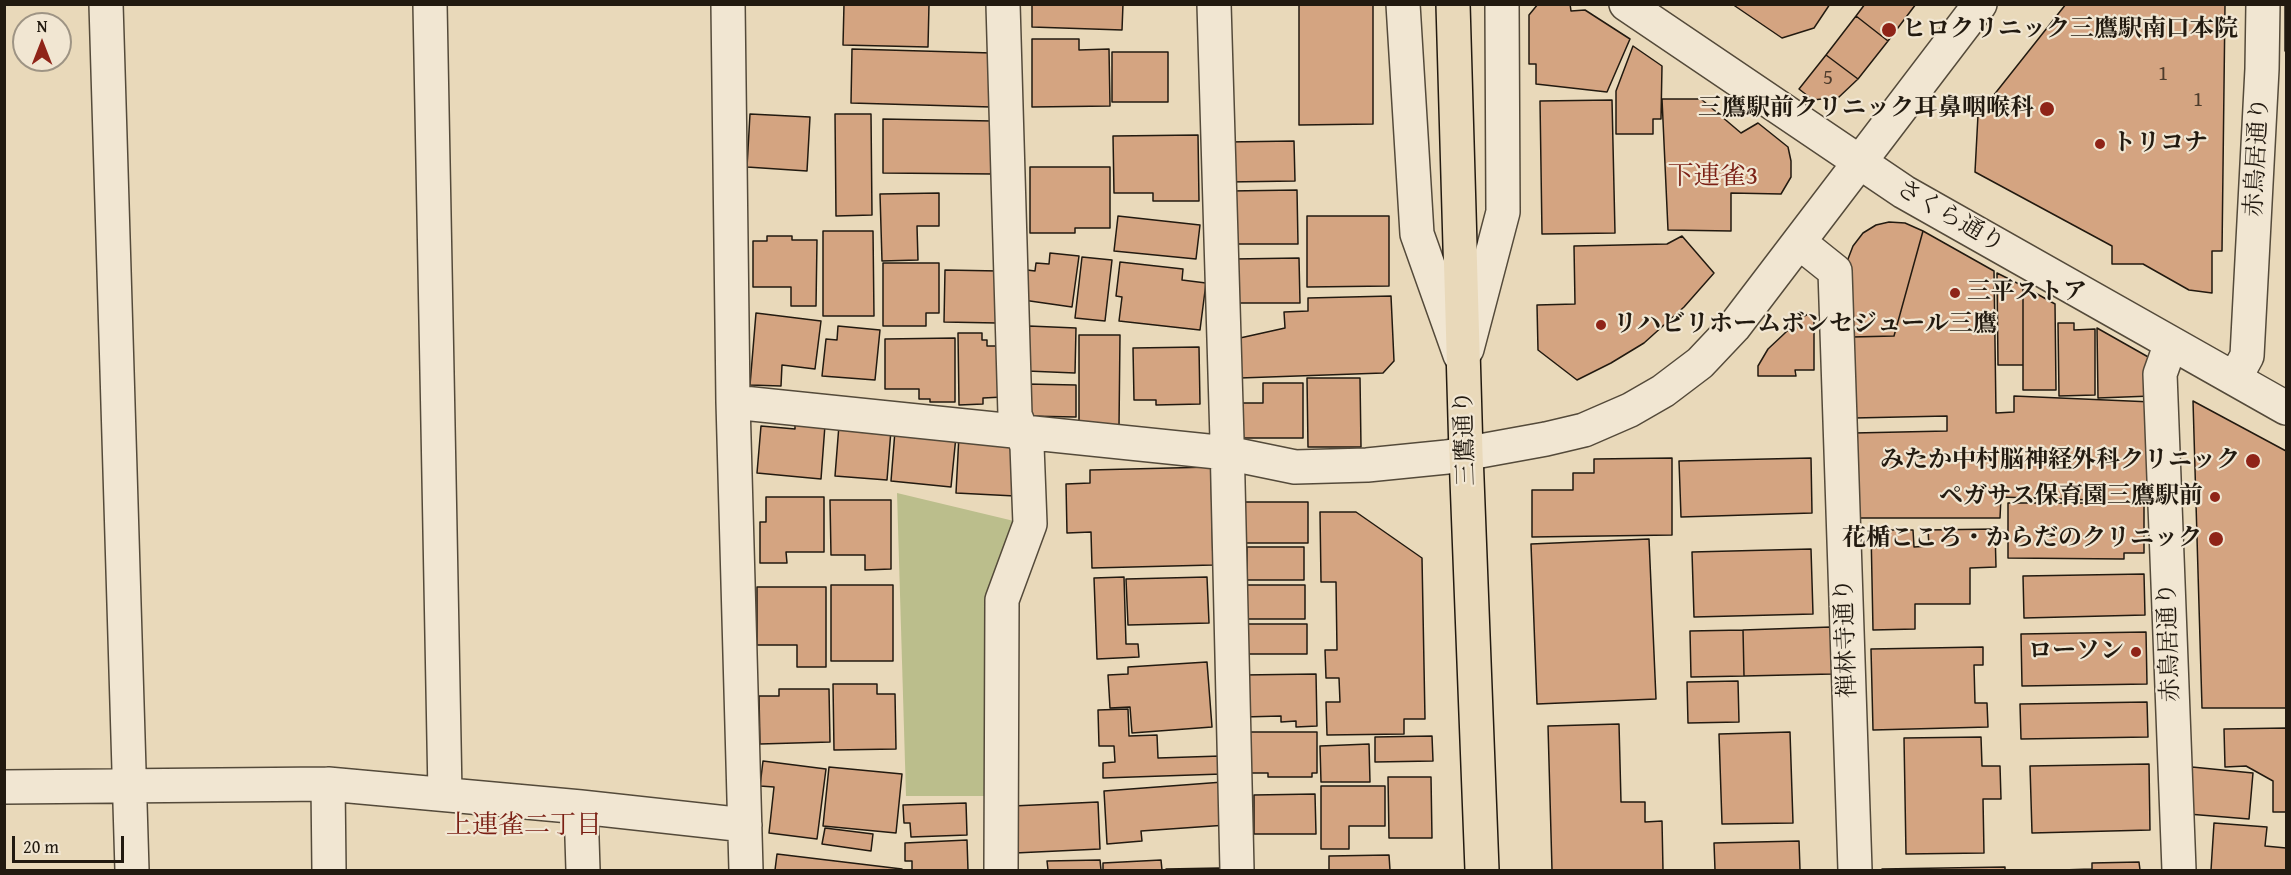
<!DOCTYPE html>
<html>
<head>
<meta charset="utf-8">
<style>
  body { margin:0 }
  #map { position:relative; width:2291px; height:875px; overflow:hidden; background:#e9d9ba; font-family:"Gentium Book Plus",serif }
  canvas { display:block }
  .frame { position:absolute; inset:0; border:6px solid #221a10; pointer-events:none }
  .north { position:absolute; left:12px; top:12px; width:60px; height:60px; box-sizing:border-box; background:#f1e6d2; border:2px solid #9e9484; border-radius:50%; rotate:0deg; font-size:16px; font-weight:700; line-height:24px; text-align:center; color:#221a10 }
  .north::after { content:''; display:block; margin:auto; width:21px; height:27px; background:#8f2418; clip-path:polygon(50% 0,100% 100%,50% 72%,0 100%) }
  .scale { position:absolute; left:12px; top:836px; width:112px; height:27px; box-sizing:border-box; border:3px solid #221a10; border-top:0; padding-left:8px; font-size:18px; line-height:21px; white-space:nowrap; color:#221a10; -webkit-text-stroke:4px #f1e6d2; paint-order:stroke }
</style>
</head>
<body>
<div id="map">
<canvas width="2291" height="875"></canvas>
<div class="frame"></div>
<div class="north">N</div>
<div class="scale">20 m</div>
</div>
<script>
const ctx = document.querySelector('canvas').getContext('2d');
ctx.lineJoin = 'round';
function fill(path, color) { ctx.fillStyle = color; ctx.fill(path, 'evenodd'); }
function trace(path, color, width, dash) { ctx.strokeStyle = color; ctx.lineWidth = width; ctx.lineCap = dash ? 'butt' : 'round'; ctx.setLineDash(dash || []); ctx.stroke(path); }
function drawText(font, color, halo, rows, align = 'center') {
  ctx.font = font + ' "Gentium Book Plus","Noto Serif JP",serif'; ctx.lineWidth = 4.5; ctx.setLineDash([]); ctx.textBaseline = 'middle'; ctx.strokeStyle = halo; ctx.fillStyle = color; for (const [text, x, y, turn = 0] of rows) {
    ctx.save(); ctx.translate(x, y); ctx.rotate((+turn || 0) * Math.PI / 180); ctx.textAlign = isNaN(turn) ? turn : align; if (halo) ctx.strokeText(text, 0, 0); ctx.fillText(text, 0, 0); ctx.restore();
  }
}
const green = new Path2D(`
  M897,493L1014,521L986,796H906Z`);
const building = new Path2D(`
  M844,4H929L928,47L843,45Z
  M1032,4H1123L1122,30L1032,27Z
  M1299,4H1373V124L1299,125Z
  M1538,4H1570L1571,11L1585,10L1630,39L1607,92L1536,84V64H1529V15Z
  M1732,4H1830L1814,28L1782,38Z
  M1865,4H1916L1888,41L1856,16Z
  M2066,4H2225L2222,251H2212V293L2189,290L2143,264H2112V246L1975,172L1978,115Z
  M2285,4H2286V51H2285Z
  M1856,16L1888,41L1858,79L1826,55Z
  M1032,39H1079V50L1109,49L1110,106L1032,107Z
  M1633,46L1662,66L1661,119H1653V134H1616V91Z
  M852,49L992,53L991,107L851,103Z
  M1112,52H1168V102H1112Z
  M1826,55L1858,79L1839,97L1813,100L1799,89Z
  M1662,99H1701L1741,133L1758,123L1788,147L1791,161V177L1781,194L1731,193V231L1668,230Z
  M1612,100L1615,233L1542,234L1540,101Z
  M750,114L810,117L807,171L747,167Z
  M835,114H871L872,215L836,216Z
  M883,119L993,121V174L883,173Z
  M1198,135L1199,201H1153V193H1114L1113,136Z
  M1294,141L1295,181L1228,182L1227,142Z
  M1030,167H1110V228H1075V233H1030Z
  M1297,190L1298,244H1231L1230,191Z
  M939,193V226H917L918,260L882,261L880,194Z
  M1118,216L1200,225L1196,259L1114,251Z
  M1307,216H1389V286L1307,287Z
  M1889,222L1905,223L1923,231L1894,336L1850,337L1848,259L1853,246L1863,233L1876,225Z
  M823,231H873L874,316H823Z
  M1923,231L1994,271L1996,413L2014,412V396L2152,402L2154,502L2001,497L2000,518H1856L1854,433L1947,431V416L1854,418L1853,337L1894,336Z
  M767,236H792V240H817L816,306H791V287H753V241H767Z
  M1682,236L1714,273L1684,307L1644,343L1611,363L1577,380L1538,350L1537,305L1575,304L1574,246L1667,244Z
  M1050,253L1079,256L1072,307L1023,300L1027,270L1035,271L1036,263L1049,264Z
  M1082,257L1112,260L1105,321L1075,318Z
  M1299,258L1300,303H1233V259Z
  M1120,262L1183,269L1182,280L1206,283L1200,330L1119,321L1122,297L1116,296Z
  M883,263H939V313H926V326H883Z
  M945,270L999,271L997,323L944,322Z
  M1997,273L2023,286V365H1998Z
  M2023,286L2055,304L2056,390H2023Z
  M1391,296L1394,361L1383,373L1240,378V338L1285,328L1284,312L1308,311V298Z
  M756,313L821,321L815,369L782,365L781,386L750,385Z
  M1809,314L1814,321V370H1795L1796,376H1758V366L1768,349L1802,317Z
  M2058,323H2074V330L2095,329V395L2059,396Z
  M838,326L880,330L875,380L822,376L826,339L837,340Z
  M1029,326L1076,328L1075,373L1027,371Z
  M2097,328L2150,358L2151,396L2098,398Z
  M958,333H982V340H987V346H997L1003,397L983,398V404L959,405Z
  M1079,335H1120L1119,427H1079Z
  M955,338V402H930V399H919V389H885V339Z
  M1199,347L1200,404L1156,405V400H1134L1133,348Z
  M1307,378H1360L1361,447H1308Z
  M1263,383H1303V438H1241V403H1263Z
  M1026,384L1076,385V417L1025,416Z
  M2193,401L2286,451V708H2202Z
  M795,422L825,425L821,479L757,473L761,426L795,429Z
  M839,425L891,430L887,480L835,476Z
  M895,431L956,436L951,487L891,481Z
  M959,435L1018,438L1015,496L956,493Z
  M1672,458V535L1532,537V490H1573V473H1594V459Z
  M1811,458L1812,513L1681,517L1679,461Z
  M1211,467L1213,565L1092,568L1091,532L1067,533L1066,484L1090,483V470Z
  M766,497H824V552H786L787,563H760V522H766Z
  M830,500H891V569L865,570V555H831Z
  M1242,502H1308V543H1242Z
  M2008,503H2144V553H2124V559L2008,558Z
  M1320,512H1356L1422,558L1425,719H1404V734L1327,735L1326,702H1340L1339,678H1326L1325,650H1337L1336,582H1321Z
  M1995,529L1996,567L1970,568V604H1915V629L1873,630L1871,530H1913L1914,547L1929,546L1928,530Z
  M1649,539L1656,699L1537,704L1531,544Z
  M1247,547H1304V580H1247Z
  M1811,549L1813,614L1694,617L1692,552Z
  M2144,574L2145,615L2024,618L2023,576Z
  M1124,577L1126,644H1138L1139,657L1097,659L1094,578Z
  M1207,577L1209,623L1128,625L1126,579Z
  M831,585H893V661H831Z
  M1244,585H1305V619H1244Z
  M757,587H826V667H797V645H757Z
  M1241,624H1307V654H1241Z
  M1831,627L1832,674L1744,676L1743,630Z
  M1743,630L1744,676L1691,677L1690,631Z
  M2146,632L2147,684L2022,686L2021,634Z
  M1983,647V665H1974L1975,703H1987L1988,727L1873,730L1871,649Z
  M1207,662L1212,727L1132,733L1130,707L1110,708L1108,675L1128,674V667Z
  M1316,674L1317,726L1296,727V721L1281,722V716L1243,717V675Z
  M1738,681L1739,722L1688,723L1687,682Z
  M833,684H877V694H895L896,749L834,750Z
  M779,689H829L830,742L760,744L759,696H779Z
  M2147,702L2148,737L2021,739L2020,704Z
  M1128,709L1129,736L1157,735L1158,758L1221,756L1222,774L1103,778V763L1115,762L1114,746H1099L1098,710Z
  M1619,724L1621,802H1645V822L1662,821L1663,870H1552L1548,726Z
  M2286,728V812H2273V781L2246,766L2225,767L2224,729Z
  M1247,732H1317V773H1312V777H1268V773H1247Z
  M1790,732L1793,823L1722,824L1719,734Z
  M1432,736L1433,761L1375,762V737Z
  M1981,737L1982,766H2000L2001,799H1983L1984,853L1906,854L1904,738Z
  M1369,744L1370,782H1321L1320,746Z
  M763,761L826,769L817,839L769,833L774,787L760,786Z
  M2149,764L2150,830L2032,833L2030,766Z
  M829,767L902,774L896,833L823,826Z
  M2192,767L2253,773L2249,819L2188,814Z
  M1388,777H1431L1432,838H1389Z
  M1223,782L1227,825L1141,831L1142,841L1107,844L1104,791Z
  M1321,786H1385V826H1349V849H1321Z
  M1315,794L1316,834H1254V795Z
  M1098,802L1100,849L1015,853L1013,806Z
  M966,803L967,835L911,837L910,823H904L903,805Z
  M2214,823L2267,827L2265,846L2286,848V870H2211Z
  M825,828L873,834L871,851L822,844Z
  M967,840L968,870H912V861H905V843Z
  M1799,841L1800,870H1715L1714,843Z
  M777,854L902,869V870H775Z
  M1389,855L1390,870H1329V856Z
  M1100,860L1101,870H1048L1047,861Z
  M1161,860L1162,870H1103V863Z
  M2139,862L2140,870H2061L2092,869V863Z
  M2005,867V870H1882V869Z
  M1220,868V870H1166V869Z`);
const minor = new Path2D(`
  M106,4L132,870
  M430,4L445,794
  M728,4L733,402L746,870
  M1214,4L1227,440L1237,870
  M1403,4L1417,234L1460,355
  M1626,4L1904,192L2286,408
  M1800,243L1835,271L1855,870
  M2171,343L2160,374L2179,870
  M1467,349L1503,212L1502,4
  M2235,378L2247,356L2262,69L2263,4
  M733,402L1227,453L1295,467L1367,465L1447,457L1546,439L1584,430L1630,410L1663,391L1700,363L1734,327L1980,4
  M328,784L329,870
  M4,787L328,784L581,807L745,825
  M581,807L583,870
  M1001,870L1002,600L1030,524L1027,446L1015,415L1003,4`);
const major = new Path2D(`
  M1453,4L1466,453L1482,870`);
const markers = [
  [1889,30,8,"#8f2418"],
  [2047,109,8,"#8f2418"],
  [2100,144,6,"#8f2418"],
  [1955,293,6,"#8f2418"],
  [1601,325,6,"#8f2418"],
  [2253,461,8,"#8f2418"],
  [2215,497,6,"#8f2418"],
  [2216,539,8,"#8f2418"],
  [2136,652,6,"#8f2418"]
];
const numberNames = [
  ["1",2163,75],
  ["5",1828,79],
  ["1",2198,101]
];
const poiNames = [
  ["ヒロクリニック三鷹駅南口本院",1902,30,"left"],
  ["三鷹駅前クリニック耳鼻咽喉科",2034,109],
  ["トリコナ",2112,144,"left"],
  ["三平ストア",1967,293,"left"],
  ["リハビリホームボンセジュール三鷹",1613,325,"left"],
  ["みたか中村脳神経外科クリニック",2240,461],
  ["ペガサス保育園三鷹駅前",2203,497],
  ["花楯こころ・からだのクリニック",2202,539],
  ["ローソン",2124,652]
];
const streetNames = [
  ["赤鳥居通り",2258,157,-87],
  ["さくら通り",1950,217,30],
  ["三鷹通り",1466,438,-92],
  ["禅林寺通り",1847,638,-92],
  ["赤鳥居通り",2170,642,-92]
];
const neighbourhoodNames = [
  ["下連雀3",1713,177],
  ["上連雀二丁目",524,826]
];
fill(green, '#bbbe8c');
fill(building, '#d4a481');
trace(building, '#221a10', 1.5);
trace(minor, '#544a3a', 36);
trace(major, '#221a10', 36);
trace(minor, '#f1e6d2', 33);
trace(major, '#e9d9ba', 33);
for (const [x, y, r, color] of markers) { const dot = new Path2D(); dot.arc(x, y, r, 0, 2 * Math.PI); ctx.fillStyle = color; ctx.fill(dot); trace(dot, '#f1e6d2', 2); }
drawText('21px', '#4e3c2c', null, numberNames);
drawText('bold 24px', '#221a10', '#f1e6d2', poiNames, 'right');
drawText('24px', '#221a10', '#f1e6d2', streetNames);
drawText('26px', '#7a1f14', '#f1e6d2', neighbourhoodNames);
</script>
</body>
</html>
